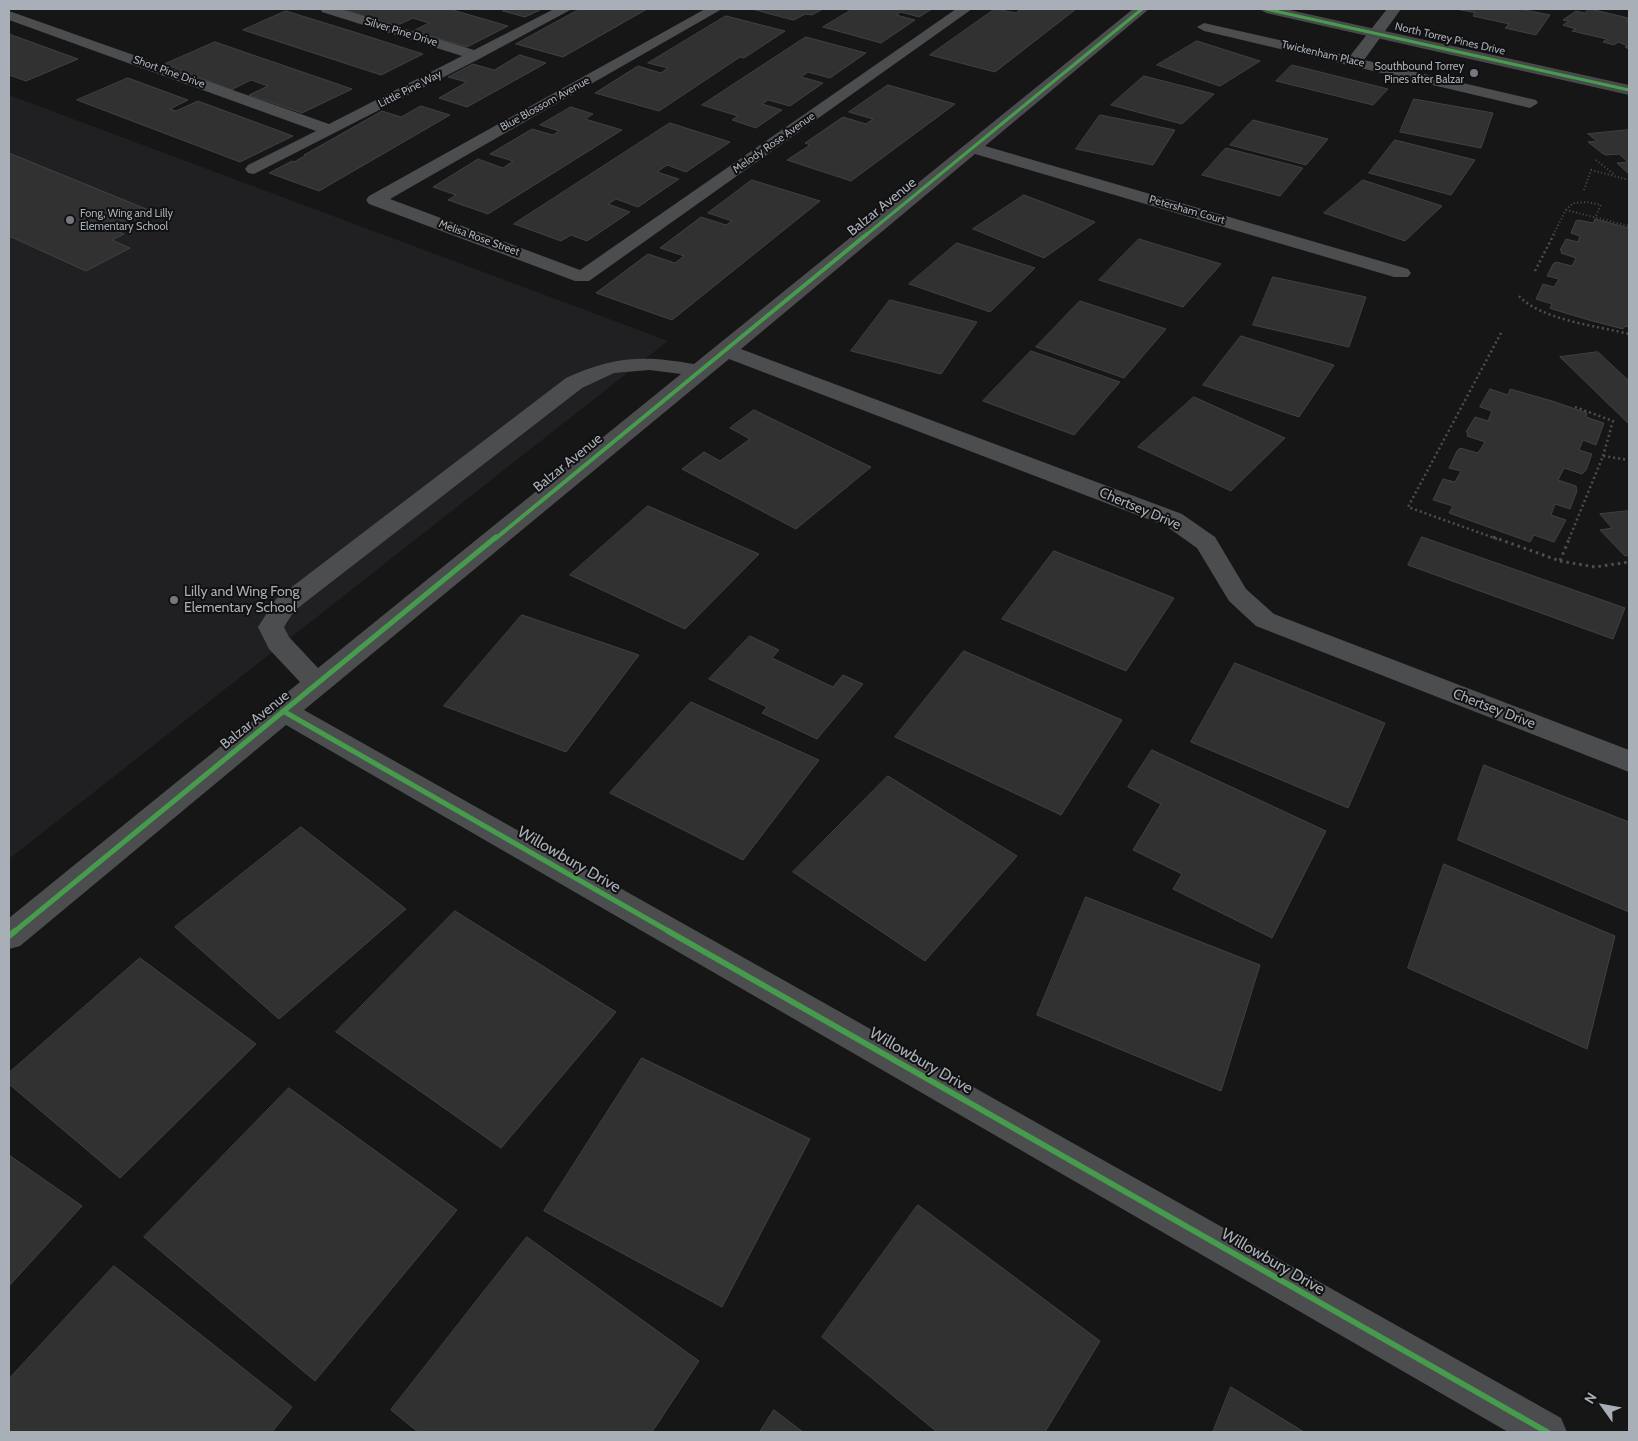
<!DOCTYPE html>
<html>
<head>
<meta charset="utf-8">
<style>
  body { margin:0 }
  #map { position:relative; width:1638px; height:1441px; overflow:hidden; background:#161617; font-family:Cabin,sans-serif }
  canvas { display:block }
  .frame { position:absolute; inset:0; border:10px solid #a8afb7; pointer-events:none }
  .north { position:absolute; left:1578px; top:1381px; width:50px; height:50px; -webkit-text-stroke:4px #111112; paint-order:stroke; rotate:302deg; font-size:14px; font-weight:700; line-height:20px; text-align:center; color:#a8afb7 }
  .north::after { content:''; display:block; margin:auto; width:18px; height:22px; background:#a8afb7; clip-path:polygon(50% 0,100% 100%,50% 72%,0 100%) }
</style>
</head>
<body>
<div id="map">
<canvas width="1638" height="1441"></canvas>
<div class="frame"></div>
<div class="north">N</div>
</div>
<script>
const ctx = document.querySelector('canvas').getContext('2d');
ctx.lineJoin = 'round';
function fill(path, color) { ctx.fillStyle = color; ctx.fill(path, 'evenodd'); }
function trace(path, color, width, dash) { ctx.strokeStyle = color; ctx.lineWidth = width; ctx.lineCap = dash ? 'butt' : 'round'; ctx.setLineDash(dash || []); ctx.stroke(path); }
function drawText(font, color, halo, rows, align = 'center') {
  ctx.font = font + ' Cabin,sans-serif'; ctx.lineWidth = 4; ctx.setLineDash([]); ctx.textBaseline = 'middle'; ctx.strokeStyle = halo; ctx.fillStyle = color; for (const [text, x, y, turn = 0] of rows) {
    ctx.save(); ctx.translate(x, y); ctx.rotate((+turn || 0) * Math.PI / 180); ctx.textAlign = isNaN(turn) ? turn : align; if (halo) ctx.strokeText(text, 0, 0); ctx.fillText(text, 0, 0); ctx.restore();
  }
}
const built = new Path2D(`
  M9,95L668,341L9,859Z`);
const building = new Path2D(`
  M343,9H449L508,26L467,47L413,31L429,23L413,18L396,26Z
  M507,9H542L525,17L503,11Z
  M580,9H647L563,57L516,44Z
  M752,9H823L812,15L805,14L794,20Z
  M853,9H932L919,17L901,12L896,15L915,20L881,43L823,27Z
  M995,9L1016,13L1020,10L1014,9H1076L995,72L930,55Z
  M1456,9H1520L1550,15L1536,35L1505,28L1509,24L1473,16L1475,13Z
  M1590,9L1628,18L1626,20L1629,21V49L1625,47L1628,46L1618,42L1614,45L1603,42L1607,39L1572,31L1576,29L1563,25L1569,21L1563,20L1576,11L1584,13Z
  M286,11L351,31L423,54L381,75L243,30Z
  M726,16L785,31L744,58L740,57L659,111L595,93L638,66L661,73L668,68L648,63Z
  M9,34L78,59L26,81L9,75Z
  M806,37L866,53L830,78L808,72L801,77L823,83L790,106L768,100L762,104L782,110L756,128L732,120L738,116L702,105Z
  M1197,41L1260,61L1220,86L1157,65Z
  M215,42L352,89L302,113L249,95L268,86L251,80L231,90L165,64Z
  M520,55L546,63L467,107L439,98L467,82L448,77L473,64L494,70Z
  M1292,65L1388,89L1373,105L1276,81Z
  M1144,76L1214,94L1182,124L1111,105Z
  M128,78L188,100L170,109L176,111L198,101L293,136L240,162L77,100Z
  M888,85L955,104L851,181L787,160L810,145L805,143L843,117L866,124L873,119L849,112Z
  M1414,99L1493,113L1481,148L1400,132Z
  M421,106L450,115L319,191L269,173L292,161L294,162L306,155H304L382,111L401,117Z
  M571,107L593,114L585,119L622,130L488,214L448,200L456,195L433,187L478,159L503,168L513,161L490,154L532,129L553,135L559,131L540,125Z
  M1100,115L1175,130L1153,165L1076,149Z
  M1253,120L1328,139L1306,165L1230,145Z
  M670,123L730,142L686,172L667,165L657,172L679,179L638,207L616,199L608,204L630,212L587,241L571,235L561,241L514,224Z
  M1629,130V174L1617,163L1628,162L1619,154L1606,155L1602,153L1588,142L1597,141L1588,134Z
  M1395,140L1475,160L1451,195L1369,173Z
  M1226,148L1303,168L1280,196L1202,175Z
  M9,153L151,211L114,230L124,234L112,240L130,248L86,271L9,236Z
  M752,180L820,201L672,320L596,293L648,254L675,263L684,256L660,248L701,217L726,225L732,221L708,213Z
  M1363,180L1442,206L1405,241L1324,213Z
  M1024,195L1095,222L1044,258L973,229Z
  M1595,219L1629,228V327L1625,326L1623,329L1589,320L1552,309L1550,308L1552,304L1536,299L1543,284L1554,287L1559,279L1547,276L1553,264L1556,262L1572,266L1576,258L1561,253L1562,251L1560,250L1566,239L1578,242L1580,236L1571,233L1576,221L1578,220L1593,223Z
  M1139,239L1221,264L1183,307L1099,280Z
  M957,243L1035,268L990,312L909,284Z
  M1273,277L1366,297L1349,347L1253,325Z
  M890,300L977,322L941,374L851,351Z
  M1080,301L1166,329L1124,378L1036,347Z
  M1241,336L1334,365L1299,417L1203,385Z
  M1031,351L1120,382L1074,435L983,401Z
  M1598,352L1629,381V424L1560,357Z
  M1490,389L1508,395L1510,389L1552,401L1587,413L1586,417L1604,423L1596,445L1583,440L1579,450L1592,454L1586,470L1582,474L1564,468L1558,480L1576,486L1577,491L1570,509L1555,504L1551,515L1566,520L1554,542L1534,535L1530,542L1449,513L1453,506L1433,500L1443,479L1455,482L1461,471L1449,468L1457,451L1460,448L1478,453L1485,442L1467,436L1468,433L1466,432L1475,417L1488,421L1492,411L1480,407Z
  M1194,397L1285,438L1231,491L1138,447Z
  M754,410L871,467L796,529L682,469L704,452L720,461L750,439L730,428Z
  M648,506L759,554L685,629L570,575Z
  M1629,511V555L1625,556L1600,530L1612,528L1600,514Z
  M1422,537L1625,608L1613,639L1408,565Z
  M1054,551L1174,598L1126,671L1002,619Z
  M522,615L639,655L566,752L444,706Z
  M750,636L779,650L772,658L833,687L843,675L863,684L817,739L762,713L767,707L709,679Z
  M964,651L1122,720L1061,815L895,737Z
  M1235,663L1385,723L1348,808L1191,742Z
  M691,702L819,760L743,860L610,793Z
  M1152,750L1326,831L1272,938L1173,889L1182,874L1133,850L1161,804L1128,787Z
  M1484,765L1629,822V912L1458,840Z
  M888,776L1017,856L925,961L793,872Z
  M301,827L406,909L279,1019L175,927Z
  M1444,864L1615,936L1587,1049L1408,968Z
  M1086,897L1260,965L1221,1091L1037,1015Z
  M455,911L616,1012L501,1148L336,1032Z
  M140,958L256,1044L120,1178L9,1084V1073Z
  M642,1058L810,1139L722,1307L544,1211Z
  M289,1088L457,1210L315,1381L144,1237Z
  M9,1155L82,1206L9,1286Z
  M918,1205L1100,1341L1045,1432H937L822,1337Z
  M527,1237L699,1361L652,1432H418L391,1410Z
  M114,1266L292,1407L272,1432H9V1379Z
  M1231,1387L1304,1432H1213Z
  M774,1410L803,1432H760Z`);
const pathFar2 = new Path2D(`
  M1596,160L1615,175
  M1584,190L1591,170L1629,180
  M1566,210L1573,203L1587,202L1601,205L1595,218
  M1553,235L1566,210L1629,226`);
const pathFar1 = new Path2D(`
  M1535,271L1554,234
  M1519,296C1541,320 1598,326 1629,334
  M1575,407L1613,421L1603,456
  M1497,539L1408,507L1501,333
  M1569,539L1603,456L1629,460`);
const path = new Path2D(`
  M1493,537L1560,561L1570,537
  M1560,561L1595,567L1629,562`);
const minor = new Path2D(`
  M320,9H341L474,50L554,9H572L481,58L254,174L248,173L245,169L248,165L316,131L9,20V11L329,124L462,56L322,12Z
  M705,9H722L390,199L580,270L956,9H972L589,281H575L369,204L366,200L369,196Z
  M1133,9H1149L985,146L1408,269L1411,273L1408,277H1394L975,154L741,349L1182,514L1215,537L1246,589L1274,614L1629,750V772L1256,626L1229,601L1197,548L1166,526L729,359L304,710L1561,1418L1567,1432H1508L286,725L20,946L9,949V918L300,682L269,649L258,627L276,599L566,378C613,356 644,355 694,364ZM649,370L681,374L318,668L289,637L284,627L294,611L582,388L614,373Z
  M1387,9H1401L1364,60L1536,100L1538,103L1530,108L1204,31L1197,27L1204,23L1350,56Z`);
const major = new Path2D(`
  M1259,9H1285L1629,85V95L1266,13Z`);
const cyclewayFar3 = new Path2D(`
  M1266,9L1629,90
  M866,235L1142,9`);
const cyclewayFar2 = new Path2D(`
  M495,539L867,234`);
const cyclewayFar1 = new Path2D(`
  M283,711L670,932
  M14,932L496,537`);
const cycleway = new Path2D(`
  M668,931L1547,1432
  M9,936L15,931`);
const markers = [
  [1474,73,5,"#75797f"],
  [70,220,5,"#75797f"],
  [174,600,5,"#75797f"]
];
const farStreetnames = [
  ["Silver Pine Drive",401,32,17],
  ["North Torrey Pines Drive",1450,39,13],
  ["Twickenham Place",1323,54,13],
  ["Short Pine Drive",169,72,20],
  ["Little Pine Way",410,89,-27],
  ["Blue Blossom Avenue",545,104,-29],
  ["Melody Rose Avenue",774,143,-35],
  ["Petersham Court",1187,210,16],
  ["Melisa Rose Street",479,238,20]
];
const farPoinames = [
  ["Southbound Torrey",1464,67],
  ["Pines after Balzar",1464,80],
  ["Fong, Wing and Lilly",80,214,"left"],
  ["Elementary School",80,227,"left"]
];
const streetNames = [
  ["Balzar Avenue",882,207,-39],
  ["Balzar Avenue",568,463,-39],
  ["Chertsey Drive",1140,509,23],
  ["Chertsey Drive",1494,709,21],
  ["Balzar Avenue",255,720,-39]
];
const poiNames = [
  ["Lilly and Wing Fong",184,592],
  ["Elementary School",184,608]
];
const nearStreetnames = [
  ["Willowbury Drive",569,860,30],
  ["Willowbury Drive",921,1061,30],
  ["Willowbury Drive",1273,1262,30]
];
fill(built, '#202022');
fill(building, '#313132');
trace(building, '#3f4143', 1);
trace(pathFar2, '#4c4e51', 2, [1, 2.5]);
trace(pathFar1, '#4c4e51', 2.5, [2, 3]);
trace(path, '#4c4e51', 3, [2.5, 4]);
fill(minor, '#4b4d4f');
fill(major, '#48494b');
trace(cyclewayFar3, '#469c4c', 3);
trace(cyclewayFar2, '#469c4c', 4);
trace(cyclewayFar1, '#469c4c', 5);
trace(cycleway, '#469c4c', 6);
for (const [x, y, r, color] of markers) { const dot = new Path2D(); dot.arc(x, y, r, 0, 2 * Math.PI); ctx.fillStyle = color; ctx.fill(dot); trace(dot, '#111112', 2); }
drawText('11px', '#a8afb7', '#111112', farStreetnames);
drawText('11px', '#a8afb7', '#111112', farPoinames, 'right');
drawText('14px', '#a8afb7', '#111112', streetNames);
drawText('14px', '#a8afb7', '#111112', poiNames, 'left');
drawText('16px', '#a8afb7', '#111112', nearStreetnames);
</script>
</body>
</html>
